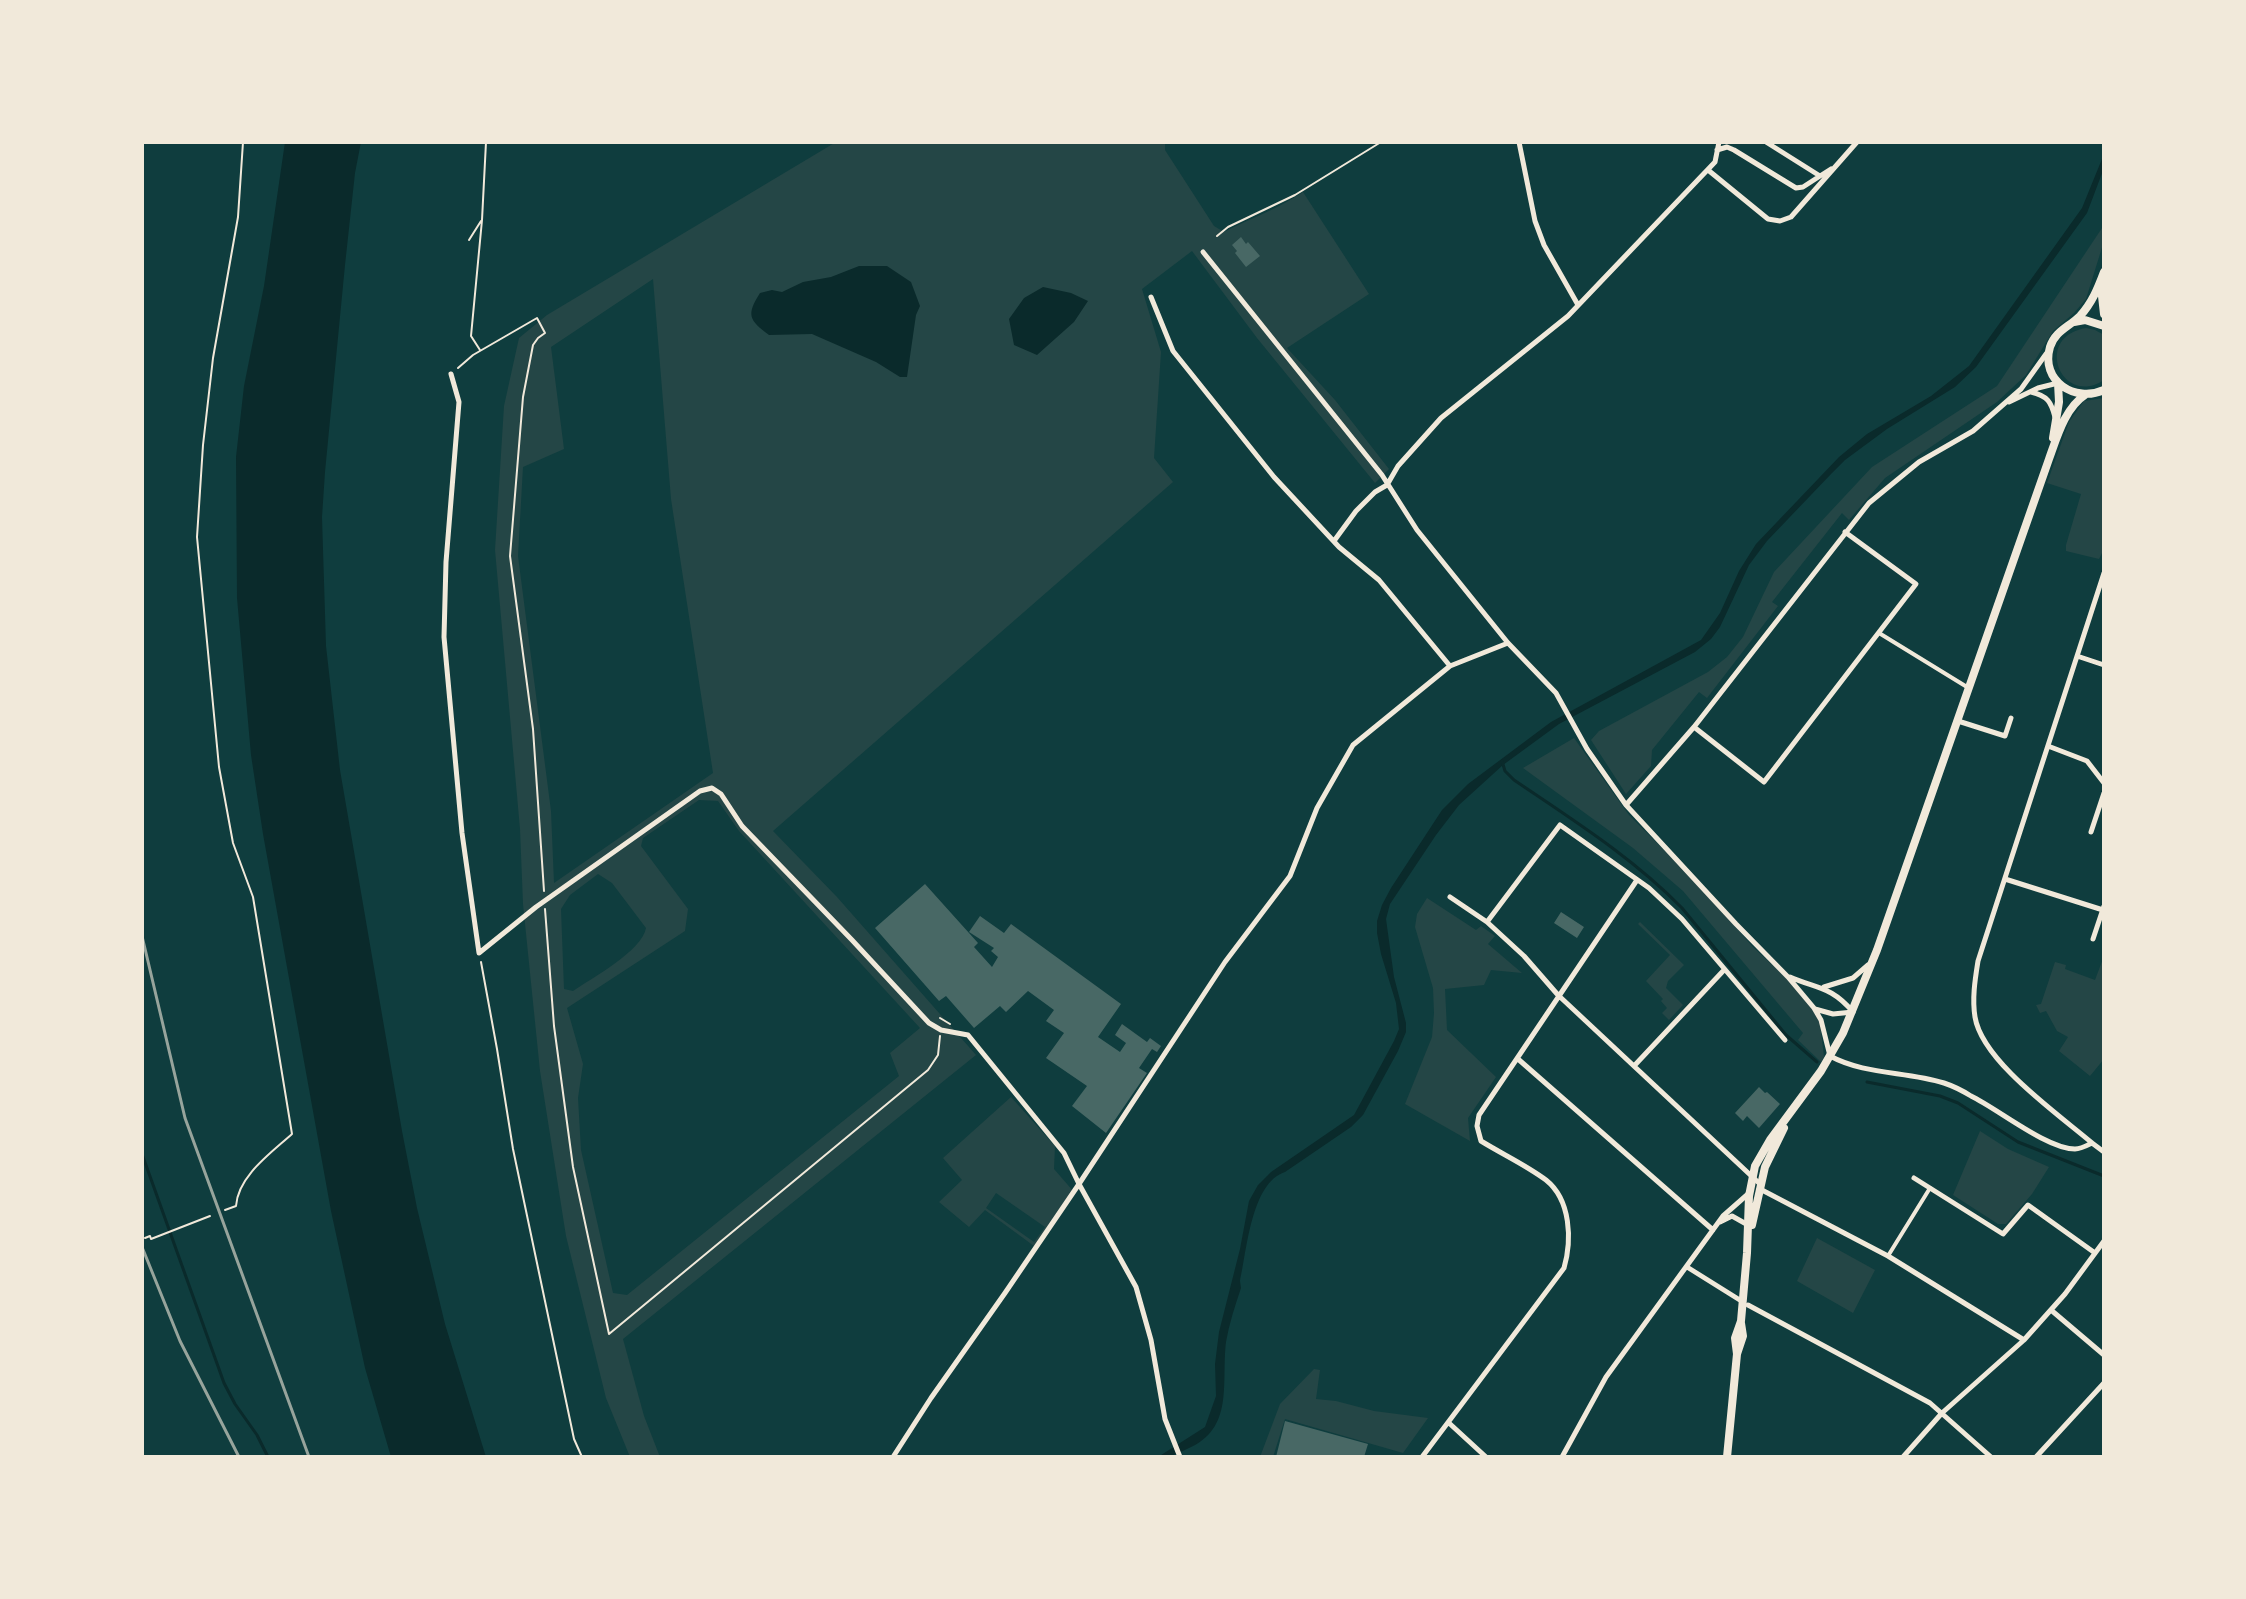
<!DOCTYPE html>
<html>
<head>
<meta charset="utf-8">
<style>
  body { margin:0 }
  #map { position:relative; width:2246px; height:1599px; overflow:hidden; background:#0f3d3e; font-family:"Alegreya Sans",sans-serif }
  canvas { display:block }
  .frame { position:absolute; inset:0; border:144px solid #f1e9da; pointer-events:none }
</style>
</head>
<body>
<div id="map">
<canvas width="2246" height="1599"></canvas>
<div class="frame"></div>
</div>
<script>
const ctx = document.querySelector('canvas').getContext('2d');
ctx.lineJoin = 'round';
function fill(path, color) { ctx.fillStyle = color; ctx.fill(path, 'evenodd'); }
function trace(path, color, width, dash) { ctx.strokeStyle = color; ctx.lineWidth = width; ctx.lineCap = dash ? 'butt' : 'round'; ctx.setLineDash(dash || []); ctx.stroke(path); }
const green = new Path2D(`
  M836,142H1165V150L1214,226L1224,232C1251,218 1278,209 1303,192L1369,294L1287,348L1335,400L1389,469L1375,483L1257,338L1192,251L1142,289L1161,352L1154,458L1173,482L773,831L837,897L976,1055L623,1339L644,1416L660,1457H630L606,1398L566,1236L540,1071L523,904L520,829L495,550L504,406L519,338L547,315ZM653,279L671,499L713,773L554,883L551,811L518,556L523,467L564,449L551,347ZM699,800L718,801L739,831L920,1028L890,1053L899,1076L627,1295L613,1293L581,1150L578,1098L583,1064L567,1008L685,931L688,909L641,846L643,838ZM598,874L612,883L646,928C642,951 592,978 573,991L564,989L561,909L570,895Z
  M2104,225V241L2086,299L2074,313L2053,331L2026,375L1997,402L1885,478L1849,520L1842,513L1772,602L1778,606L1707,698L1699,692L1652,750L1651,766L1626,794L1591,740L1599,731L1708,672L1727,657L1743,637L1774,572L1872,467L1997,386Z
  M2086,328L2095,330L2104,335V380C2062,408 2032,337 2086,328Z
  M2104,398V549L2099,559L2066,551V545L2081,494L2047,483L2069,422L2084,401Z
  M1574,738L1629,815L1696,882L1753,947L1789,980L1810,1005L1820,1022L1824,1057L1821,1062L1798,1040L1803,1033L1683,891L1633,848L1523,768Z
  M1427,898L1476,930L1481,926L1495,936L1488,944L1522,973L1491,970L1484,985L1445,989L1447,1030L1496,1077L1468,1118L1470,1141L1405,1104L1432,1037L1434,1013L1433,988L1415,927L1417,914Z
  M1640,922L1684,965L1668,981L1666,988L1683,1005L1669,1020L1662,1013L1667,1008L1661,1001L1663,999L1646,981L1670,955L1638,924Z
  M2104,956V1059L2090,1076L2059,1051L2068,1037L2057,1031L2046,1011L2040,1013L2036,1005L2041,1004L2055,962L2066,965L2065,969L2095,980Z
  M1011,1097L1055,1146L1054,1169L1074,1192L1034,1246L985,1210L969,1227L939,1202L962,1180L943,1158ZM996,1193L1045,1227L1034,1242L986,1208Z
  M1980,1131L2008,1149L2049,1167L2032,1194L2006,1224H1998L1953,1195Z
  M1817,1238L1875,1270L1853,1313L1797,1281Z
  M1314,1369L1320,1370L1316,1399L1336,1401L1374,1411L1428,1418L1403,1453L1285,1419L1273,1457H1260L1280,1404Z`);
const water = new Path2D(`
  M285,142H361L355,173L345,265L325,472L322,517L326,646L340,770L402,1131L417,1208L445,1324L486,1457H391L365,1368L331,1211L263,834L251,755L237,598L236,457L244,386L264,286Z
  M2104,154V168L2087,213L1976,367L1955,387L1887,429L1845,460L1832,473L1767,541L1749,565L1720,627L1711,639L1695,652L1559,724L1503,765L1459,805L1436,835L1390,904L1386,919L1394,977L1406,1023V1032L1398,1051L1363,1115L1351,1127L1285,1172C1251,1183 1247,1251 1240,1281L1241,1288C1235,1306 1229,1324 1226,1342C1221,1383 1235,1429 1187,1449C1177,1454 1170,1457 1158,1457L1205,1427L1216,1396L1215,1364L1219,1332L1240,1249L1249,1201L1258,1185L1271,1172L1354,1115L1394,1041L1399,1029L1396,1003L1381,954L1377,933V921L1382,905L1391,888L1442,810L1468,784L1551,722L1701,640L1720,613L1739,571L1756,544L1839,457L1867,434L1931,396L1969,366L2082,208Z
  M859,266H887L911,282L920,306L916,315L907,377H900L876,362L812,334L769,335C749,320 746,315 760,293L772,290L782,292L803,282L831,277Z
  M1043,287L1071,293L1088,301L1074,322L1037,355L1014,345L1009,319L1024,298Z`);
const stream = new Path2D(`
  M1502,761L1505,771L1514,780C1573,820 1632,857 1682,908L1786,1035L1817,1062
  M1867,1082L1940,1096L1958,1103L2018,1142L2104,1176
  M142,1154L224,1383L235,1404L257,1435L268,1457`);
const building = new Path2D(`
  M1241,237L1246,244L1248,242L1260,256L1246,267L1235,253L1237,251L1232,245Z
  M925,884L978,943L974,947L992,967L998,957L991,951L994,948L969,932L980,916L1004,933L1011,924L1121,1004L1098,1037L1120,1052L1126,1043L1115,1035L1122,1024L1147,1042L1150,1038L1161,1046L1157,1052L1152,1049L1139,1068L1147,1073L1106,1133L1072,1106L1087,1086L1046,1058L1064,1033L1046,1021L1054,1010L1028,991L1006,1012L1000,1006L974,1028L946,996L939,1001L875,928Z
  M1561,912L1584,927L1577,938L1554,923Z
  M1759,1087L1765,1093L1767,1092L1780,1104L1759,1128L1747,1116L1743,1121L1735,1113Z
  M1285,1421L1368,1444L1364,1457H1276Z`);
const path = new Path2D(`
  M1217,236L1228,227L1295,195L1381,142
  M469,240L481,221
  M480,350L471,336L482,220L486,142
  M458,368L473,355L537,318L545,333L538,338L533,345L523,397L510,556L533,729L544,891
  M545,909L554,1026L573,1167L609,1334L928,1070L938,1055L940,1036
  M481,962L497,1049L513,1149L574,1439L582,1457
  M940,1018L950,1024
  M225,1210L236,1206C238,1176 271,1153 292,1134L253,897L233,843L219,767L197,537L203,445L213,358L238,217L243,142
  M145,1238L150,1236L151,1239L210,1216`);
const pedestrian = new Path2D(`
  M1879,633L1967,687
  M1888,1256L1930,1188`);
const minor = new Path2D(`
  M1519,142L1535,221L1544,245L1578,305
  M1766,142L1820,176L1831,169
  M1717,150L1727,147L1734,150L1796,188L1803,187L1820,176
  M1708,170L1768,219L1780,221L1791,217L1857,142
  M1203,252L1382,475L1417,530L1508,643L1556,693L1587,749L1626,805L1736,924L1788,977L1814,1008L1821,1020L1830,1056C1865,1075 1906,1071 1944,1083C1953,1086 1963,1091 1971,1096C1998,1109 2047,1149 2075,1149C2081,1149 2086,1146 2092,1143L2104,1152
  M1151,297L1173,351L1274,477L1339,547L1379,580L1450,666
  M451,374L459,402L446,562L444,637L462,833L479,953L536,907L700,791L712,788L721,794L742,826L852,940L929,1023L941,1030L968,1035L1064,1153L1079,1184L1136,1287L1151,1340L1165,1419L1180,1457
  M2031,392C2048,396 2051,402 2055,417
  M2009,402L2038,388L2058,383
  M1334,541L1356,511L1375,492L1387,485L1398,466L1441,418L1568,316L1715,162L1719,142
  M2077,656L2104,665
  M1958,721L2005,736L2011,718
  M1694,727L1764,782L1916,584L1845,532
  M2048,746L2087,761L2104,783
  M1626,805L1694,727L1869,503L1919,462L1973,431L2021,389L2046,354
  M2091,832L2104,793
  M2005,879L2103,910
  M1450,897L1487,922
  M2093,939L2104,906
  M1790,977C1817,989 1831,986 1853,1012
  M1824,987L1853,978L1868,965
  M1815,1009L1833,1014L1853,1012
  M1518,1059L1713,1230
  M1634,1066L1724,970
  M2092,1143C2058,1114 1982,1061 1975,1017C1972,998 1975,980 1978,961L2104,573
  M1914,1178L2003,1234L2028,1205L2095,1253
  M1760,1184L1558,995L1524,956L1487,922L1560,825L1649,888L1682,919L1785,1040
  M1760,1189L1888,1256L2024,1340
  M1720,1222L1732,1216L1748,1225
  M1687,1267L1743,1302
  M1748,1305L1930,1403L1991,1457
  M2051,1310L2104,1355
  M1449,1423L1486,1457
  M893,1457L931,1398L1005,1293L1079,1184L1225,962L1290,876L1317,808L1353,745L1450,666L1508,643
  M1422,1457L1564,1268C1572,1240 1571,1200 1546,1180C1526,1165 1502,1154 1481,1141L1477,1126L1479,1115L1637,880
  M1562,1457L1606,1377L1723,1216L1748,1194
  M1903,1457L1942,1413L2024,1340L2065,1294L2104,1241
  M2036,1457L2104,1383`);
const primary = new Path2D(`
  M2104,272C2098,288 2092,303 2080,316C2069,327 2055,331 2050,347C2040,381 2075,403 2104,390
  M2104,285L2102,296L2104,314
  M2074,322L2085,320L2104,326
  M2053,438L2059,402L2058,383
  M1752,1225L1765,1167L1784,1128
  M1737,1354L1735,1338L1741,1321L1747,1253L1749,1196L1755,1166L1770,1140L1821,1071L1843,1033L1877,950L2049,459C2057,437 2065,408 2085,395
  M1727,1457L1737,1354L1743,1336L1741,1323`);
const rail = new Path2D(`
  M142,936L185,1118L309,1457
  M142,1247L180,1341L239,1457`);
fill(green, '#244646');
fill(water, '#0a2a2b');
trace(stream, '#0a2a2b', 3);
fill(building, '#486865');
trace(path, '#f1e9da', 2);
trace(pedestrian, '#f1e9da', 4);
trace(minor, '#f1e9da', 5);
trace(primary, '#f1e9da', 8);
trace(rail, '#97a49c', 3);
</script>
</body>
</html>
